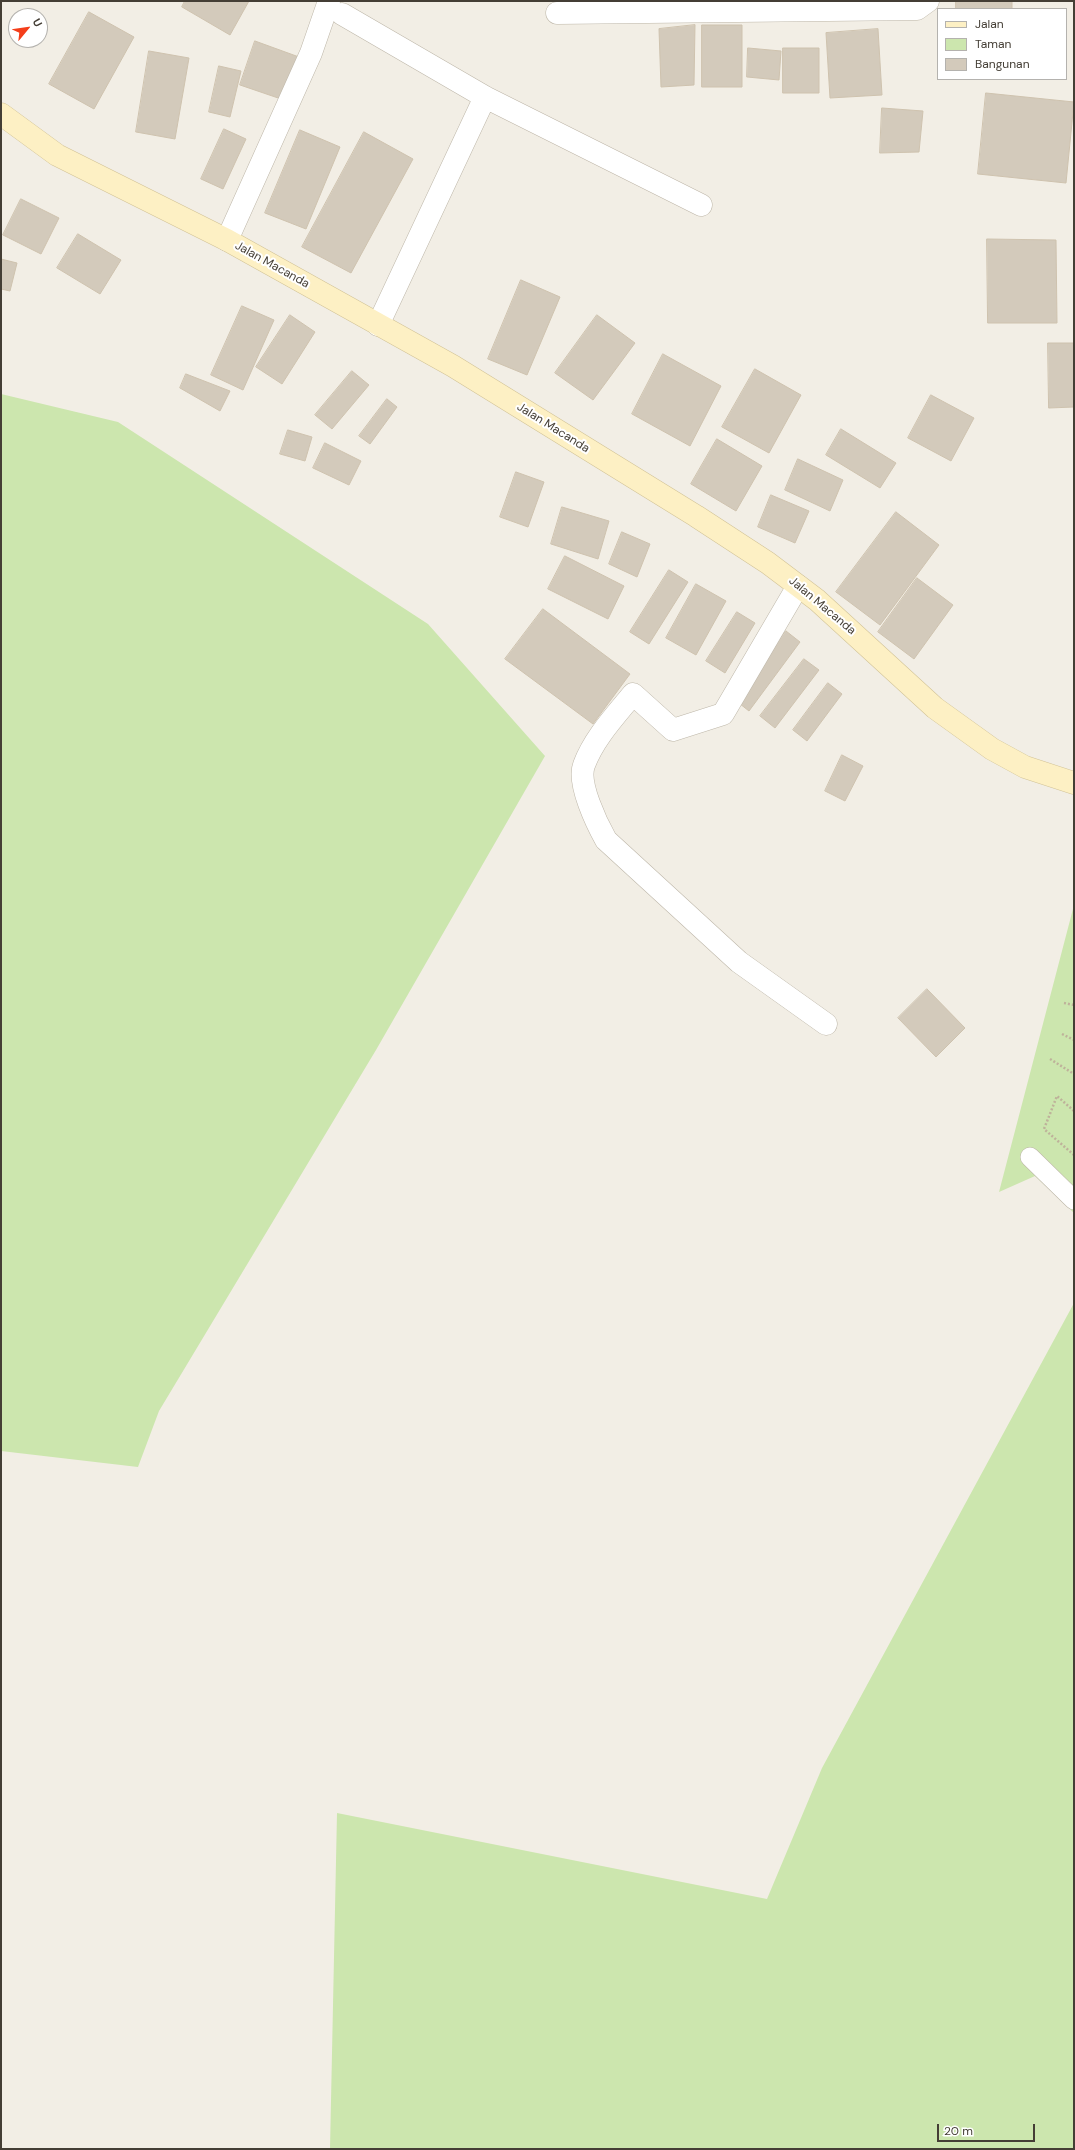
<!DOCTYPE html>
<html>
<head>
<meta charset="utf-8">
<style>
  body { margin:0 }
  #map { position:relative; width:1075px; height:2150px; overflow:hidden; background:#f2eee5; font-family:"DM Sans",sans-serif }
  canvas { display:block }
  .frame { position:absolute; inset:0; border:2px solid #443e35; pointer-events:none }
  .legend { position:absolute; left:937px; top:8px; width:130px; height:72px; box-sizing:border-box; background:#fff; border:1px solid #b4b2ae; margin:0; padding:5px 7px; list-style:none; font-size:12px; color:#443e35 }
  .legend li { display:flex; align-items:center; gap:8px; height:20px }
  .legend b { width:20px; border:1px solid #b4b2ae }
  .north { position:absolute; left:8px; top:8px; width:40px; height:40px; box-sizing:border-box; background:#fff; border:1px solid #b4b2ae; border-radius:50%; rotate:61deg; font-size:11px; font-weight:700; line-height:16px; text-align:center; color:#443e35 }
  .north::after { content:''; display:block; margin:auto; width:14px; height:18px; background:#f43e1a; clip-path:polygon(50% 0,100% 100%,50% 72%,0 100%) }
  .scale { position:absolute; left:937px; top:2124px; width:98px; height:18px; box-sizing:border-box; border:2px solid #443e35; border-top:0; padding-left:5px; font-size:12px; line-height:14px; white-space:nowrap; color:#443e35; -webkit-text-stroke:3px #fff; paint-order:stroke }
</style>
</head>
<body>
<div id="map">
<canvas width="1075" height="2150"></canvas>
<div class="frame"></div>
<ul class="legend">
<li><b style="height:5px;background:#fdf0c4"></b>Jalan</li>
<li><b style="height:11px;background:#cce6ae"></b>Taman</li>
<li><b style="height:11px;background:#d3cabb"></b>Bangunan</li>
</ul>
<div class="north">U</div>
<div class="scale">20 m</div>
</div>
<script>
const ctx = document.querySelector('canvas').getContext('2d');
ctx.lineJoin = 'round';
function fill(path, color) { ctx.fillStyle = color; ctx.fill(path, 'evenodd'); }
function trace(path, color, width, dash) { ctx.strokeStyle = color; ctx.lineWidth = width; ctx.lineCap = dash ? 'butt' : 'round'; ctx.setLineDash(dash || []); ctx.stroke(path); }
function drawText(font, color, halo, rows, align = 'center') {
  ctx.font = font + ' "DM Sans",sans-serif'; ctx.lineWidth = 4; ctx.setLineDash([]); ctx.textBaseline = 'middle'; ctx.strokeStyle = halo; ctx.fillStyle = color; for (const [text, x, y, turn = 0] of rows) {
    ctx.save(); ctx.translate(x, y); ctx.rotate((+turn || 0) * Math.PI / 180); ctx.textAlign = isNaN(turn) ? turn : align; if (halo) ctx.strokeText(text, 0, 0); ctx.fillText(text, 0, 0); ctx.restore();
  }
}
const green = new Path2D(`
  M1,394L118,422L428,624L545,756L376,1050L159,1411L138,1467L1,1451Z
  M1074,905V1213L1035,1176L999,1192Z
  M1074,1303V2149H330L337,1813L767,1899L822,1768Z`);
const building = new Path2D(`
  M185,1H249L230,35L182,7Z
  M956,1H1012V9H956Z
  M89,12L134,37L94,109L49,84Z
  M695,25L694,85L661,87L659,29Z
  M702,25H742V87H702Z
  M878,29L882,95L830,98L826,33Z
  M255,41L299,57L284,100L240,85Z
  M748,48L781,51L779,80L747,77Z
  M783,48H819V93H783Z
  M149,51L189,58L175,139L136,132Z
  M219,66L241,71L230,117L209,112Z
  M986,93L1074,102L1066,183L978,174Z
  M882,108L923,111L919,152L880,153Z
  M224,129L246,139L223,189L201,179Z
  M300,130L340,147L306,229L265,213Z
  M364,132L413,159L351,273L302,247Z
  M21,199L59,218L41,254L3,235Z
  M78,234L121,260L100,294L57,268Z
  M987,239L1056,240L1057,323H988Z
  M1,259L17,263L10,291L1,289Z
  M521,280L560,297L527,375L488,359Z
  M242,306L274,320L243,390L211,375Z
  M290,315L315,332L282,384L256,367Z
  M597,315L635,343L593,400L555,373Z
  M1048,343H1074V407L1049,408Z
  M663,354L721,386L690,446L632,414Z
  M755,369L801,395L769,453L722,427Z
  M352,371L369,385L332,429L315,415Z
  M186,374L230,391L220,411L180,388Z
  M931,395L974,418L951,461L908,438Z
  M387,399L397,407L370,444L359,436Z
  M841,429L896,463L880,488L826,455Z
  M288,430L312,437L305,461L280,454Z
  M717,439L762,466L736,511L691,484Z
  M325,443L361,461L349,485L313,468Z
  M798,459L843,480L830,511L785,490Z
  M516,472L544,482L528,527L500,517Z
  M771,495L809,511L795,543L758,527Z
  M562,507L609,521L598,559L551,544Z
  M896,512L939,545L880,625L836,592Z
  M622,532L650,544L637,577L609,564Z
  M565,556L624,586L608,619L548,589Z
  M669,570L688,582L649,644L630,632Z
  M917,578L953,605L914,659L878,632Z
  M696,584L726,601L696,655L666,638Z
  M543,609L630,674L593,724L505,659Z
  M737,612L755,623L725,673L706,661Z
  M786,631L800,642L749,711L735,700Z
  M804,659L819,670L775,728L760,716Z
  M828,683L842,694L807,741L793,730Z
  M842,755L863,766L845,801L825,791Z
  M927,989L965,1028L936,1057L898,1018Z`);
const path = new Path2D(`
  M1064,1003L1074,1005
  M1062,1034L1074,1040
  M1050,1059L1074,1074
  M1074,1111L1057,1096L1044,1129L1074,1155`);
const lane = new Path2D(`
  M1030,1157L1074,1200`);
const street = new Path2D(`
  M557,13L917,9L928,1
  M342,14L485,97L701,205
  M227,240L311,53L329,1
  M378,325L485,97
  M798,586L723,714L673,730L633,694C616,715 594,738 584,765C577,783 597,824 606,840L739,962L826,1024`);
const secondary = new Path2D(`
  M1,114L57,155L227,240L453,366L696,516L768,563L817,600L935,708L992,749L1025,767L1074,783`);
const streetNames = [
  ["Jalan Macanda",272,265,29],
  ["Jalan Macanda",553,428,32],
  ["Jalan Macanda",822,606,40]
];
fill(green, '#cce6ae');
fill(building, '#d3cabb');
trace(building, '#cec2ae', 1);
trace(lane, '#bdb6a8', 20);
trace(street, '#bdb6a8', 23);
trace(secondary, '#d1c296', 23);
trace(path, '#beb29a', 2.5, [2, 2]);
trace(lane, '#fff', 19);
trace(street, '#fff', 22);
trace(secondary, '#fdf0c4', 22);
drawText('12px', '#443e35', '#fff', streetNames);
</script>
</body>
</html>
